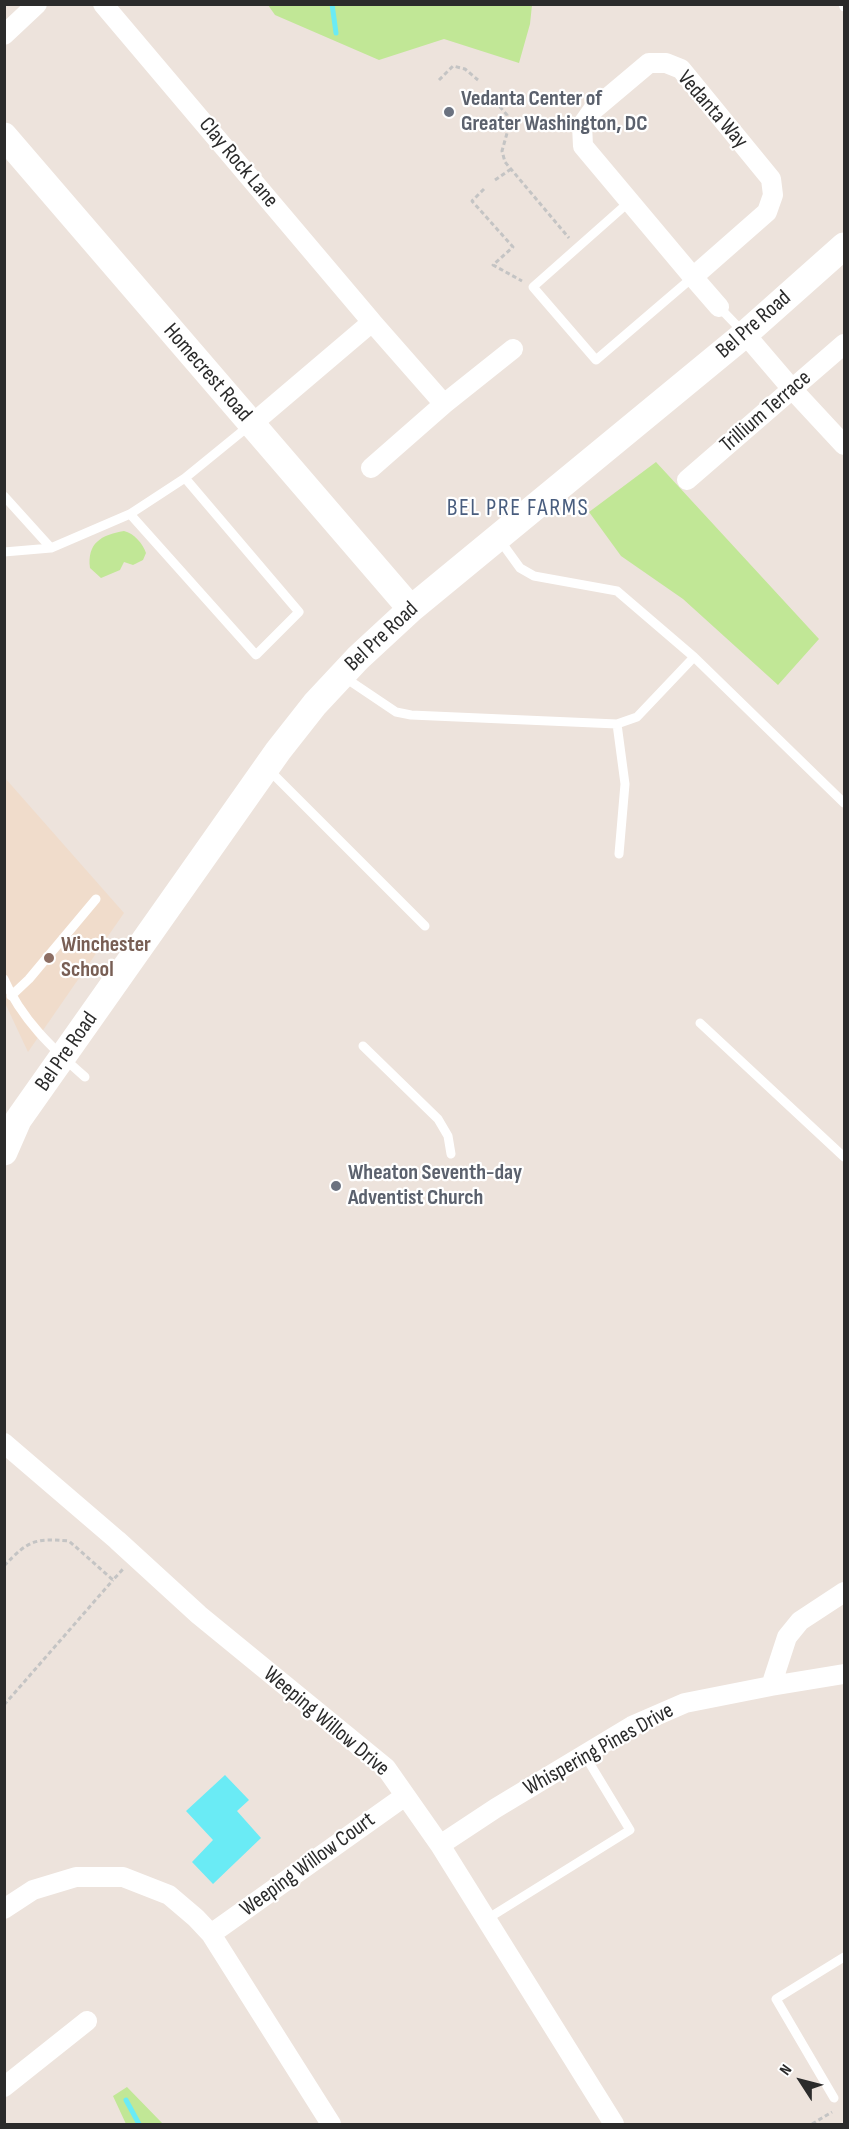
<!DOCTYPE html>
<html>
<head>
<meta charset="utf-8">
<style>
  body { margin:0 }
  #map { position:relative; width:849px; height:2129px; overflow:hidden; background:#ede3dc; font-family:"Sofia Sans Condensed",sans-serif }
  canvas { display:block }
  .frame { position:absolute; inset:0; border:6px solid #2b2b2b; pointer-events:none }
  .north { position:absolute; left:771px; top:2051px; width:60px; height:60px; -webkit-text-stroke:4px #fff; paint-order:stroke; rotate:306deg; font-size:16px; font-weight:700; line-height:24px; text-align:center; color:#2b2b2b }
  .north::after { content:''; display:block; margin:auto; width:21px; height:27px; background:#2b2b2b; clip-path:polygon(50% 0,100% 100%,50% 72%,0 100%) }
</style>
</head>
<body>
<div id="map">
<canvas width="849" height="2129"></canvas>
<div class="frame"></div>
<div class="north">N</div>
</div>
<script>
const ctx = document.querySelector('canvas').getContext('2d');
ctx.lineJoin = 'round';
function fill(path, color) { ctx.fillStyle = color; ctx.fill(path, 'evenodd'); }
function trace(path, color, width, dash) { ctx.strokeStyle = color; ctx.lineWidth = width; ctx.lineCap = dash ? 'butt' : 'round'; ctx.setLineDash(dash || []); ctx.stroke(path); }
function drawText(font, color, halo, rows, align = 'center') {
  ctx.font = font + ' "Sofia Sans Condensed",sans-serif'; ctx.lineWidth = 4.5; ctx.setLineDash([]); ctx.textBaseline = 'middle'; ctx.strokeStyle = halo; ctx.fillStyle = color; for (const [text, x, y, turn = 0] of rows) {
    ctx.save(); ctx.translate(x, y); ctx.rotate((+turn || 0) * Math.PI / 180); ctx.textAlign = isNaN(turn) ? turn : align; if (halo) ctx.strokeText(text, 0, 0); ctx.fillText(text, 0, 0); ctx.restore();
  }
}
const education = new Path2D(`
  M5,778L124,913L28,1052L5,1003Z`);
const green = new Path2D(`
  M268,5H532L530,24L519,63L444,39L379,60L275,15Z
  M656,462L819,639L778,685L683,599L621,556L589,512Z
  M124,531C134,533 143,544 146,553L143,560L133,565L124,562L120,570L101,578L90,568C87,543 101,535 124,531Z
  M127,2087L163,2124H126L113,2096Z`);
const water = new Path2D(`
  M225,1775L249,1800L237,1811L261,1838L213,1884L192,1862L213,1840L186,1811Z`);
const stream = new Path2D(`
  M332,4L336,33
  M126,2100L139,2124`);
const path = new Path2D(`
  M439,80L453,66L465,69L478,80
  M490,95L507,115L509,126L502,151L505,162L569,238
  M495,180L511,169
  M484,189L472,201L513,247L493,265L522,281
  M4,1566C28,1541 33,1538 69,1541L113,1580L123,1569
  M4,1705L113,1580
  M812,2124L832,2112`);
const lane = new Path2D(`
  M843,4L844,7
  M629,202L533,287L596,360L693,277
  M719,307L742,331
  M4,496L51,548
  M130,514L256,655L299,612L185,478
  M499,539L520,568L534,576L617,591L694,657
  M4,552L51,548L130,514L185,478L250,425
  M344,677L396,712L411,715L617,724L637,717L694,657L844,803
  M617,724L625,784L619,854
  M268,769L425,926
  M4,979C21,1019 53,1049 85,1077
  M11,996L29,979L96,899
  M700,1023L844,1157
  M363,1046L438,1119L448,1136L451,1154
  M487,1919L630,1830L584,1754
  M834,2098L776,1999L844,1957`);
const street = new Path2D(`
  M103,4L372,322L252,424
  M4,35L37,4
  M649,63H666L681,69L771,179L773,195L767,212L693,277L583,146L582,125L592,111Z
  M693,277L719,307
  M745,334L792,389L844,445
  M444,404L513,349
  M371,468L444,404L372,322
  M687,480L844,344
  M4,1443L117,1540L199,1615L386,1768L440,1845L614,2124
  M771,1686L844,1674
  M440,1845L496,1808L632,1726L685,1703L771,1686L787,1637L800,1621L844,1592
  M4,1909L33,1890L76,1877H123L169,1895L196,1918L211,1934L331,2124
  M211,1934L405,1796
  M4,2087L87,2021`);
const secondary = new Path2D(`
  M4,136L411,609
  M4,1152L18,1120L278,751L315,704L358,658L411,609L745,334L844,246`);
const markers = [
  [449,112,6,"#6b7280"],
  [49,958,6,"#8d6e63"],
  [336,1186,6,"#6b7280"]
];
const worshipNames = [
  ["Vedanta Center of",461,99],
  ["Greater Washington, DC",461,124],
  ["Wheaton Seventh-day",348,1173],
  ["Adventist Church",348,1198]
];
const streetNames = [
  ["Vedanta Way",712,110,49],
  ["Clay Rock Lane",238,163,50],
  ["Bel Pre Road",754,325,-41],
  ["Homecrest Road",207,373,49],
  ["Trillium Terrace",766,412,-41],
  ["Bel Pre Road",382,637,-43],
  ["Bel Pre Road",67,1052,-55],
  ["Weeping Willow Drive",326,1722,40],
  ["Whispering Pines Drive",599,1750,-29],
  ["Weeping Willow Court",308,1865,-36]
];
const educationNames = [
  ["Winchester",61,945],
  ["School",61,970]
];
const neighbourhoodNames = [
  ["BEL PRE FARMS",518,509]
];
fill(education, '#f0dccb');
fill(green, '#c1e796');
fill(water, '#6aebf5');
trace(stream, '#6aebf5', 5);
trace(path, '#c4c4c4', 3, [4.5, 3]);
trace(lane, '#fff', 9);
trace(street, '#fff', 20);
trace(secondary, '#fff', 27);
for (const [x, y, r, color] of markers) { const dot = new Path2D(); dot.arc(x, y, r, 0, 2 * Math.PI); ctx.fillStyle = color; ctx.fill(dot); trace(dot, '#fff', 2); }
drawText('bold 22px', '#5b616d', '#fff', worshipNames, 'left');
drawText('22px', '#2b2b2b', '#fff', streetNames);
drawText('bold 22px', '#785e54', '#fff', educationNames, 'left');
ctx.letterSpacing = '1.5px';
drawText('24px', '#495d7e', '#fff', neighbourhoodNames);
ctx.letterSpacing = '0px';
</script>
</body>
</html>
